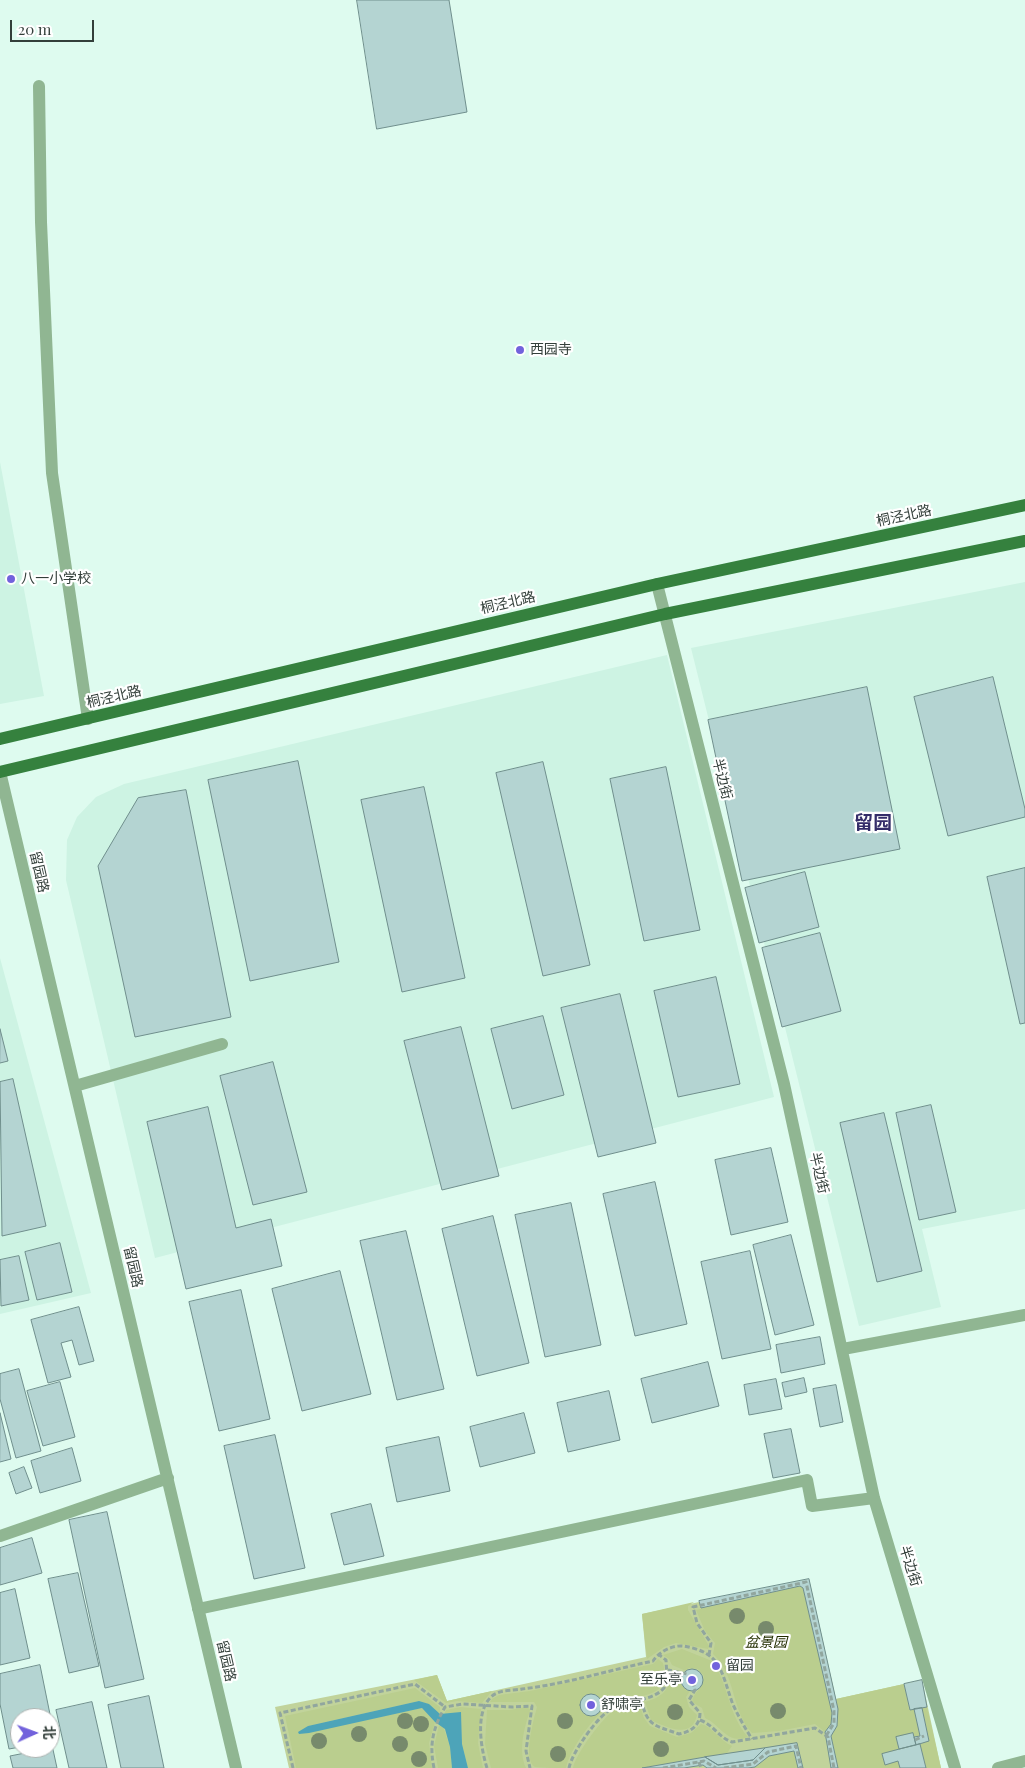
<!DOCTYPE html>
<html>
<head>
<meta charset="utf-8">
<style>
  body { margin:0 }
  #map { position:relative; width:1025px; height:1768px; overflow:hidden; background:#defbef; font-family:"Playfair Display","Noto Sans SC",serif }
  canvas { display:block }
  .north { position:absolute; left:10px; top:1708px; width:50px; height:50px; box-sizing:border-box; background:#fff; border:1px solid #adb2b0; border-radius:50%; rotate:88deg; font-size:14px; font-weight:700; line-height:20px; text-align:center; color:#333f3a }
  .north::after { content:''; display:block; margin:auto; width:18px; height:22px; background:#7262dc; clip-path:polygon(50% 0,100% 100%,50% 72%,0 100%) }
  .scale { position:absolute; left:10px; top:20px; width:84px; height:22px; box-sizing:border-box; border:2px solid #333f3a; border-top:0; padding-left:6px; font-size:15px; line-height:18px; white-space:nowrap; color:#333f3a; -webkit-text-stroke:4px #fff; paint-order:stroke }
</style>
</head>
<body>
<div id="map">
<canvas width="1025" height="1768"></canvas>
<div class="north">北</div>
<div class="scale">20 m</div>
</div>
<script>
const ctx = document.querySelector('canvas').getContext('2d');
ctx.lineJoin = 'round';
function fill(path, color) { ctx.fillStyle = color; ctx.fill(path, 'evenodd'); }
function trace(path, color, width, dash) { ctx.strokeStyle = color; ctx.lineWidth = width; ctx.lineCap = dash ? 'butt' : 'round'; ctx.setLineDash(dash || []); ctx.stroke(path); }
function drawText(font, color, halo, rows, align = 'center') {
  ctx.font = font + ' "Playfair Display","Noto Sans SC",serif'; ctx.lineWidth = 4.5; ctx.setLineDash([]); ctx.textBaseline = 'middle'; ctx.strokeStyle = halo; ctx.fillStyle = color; for (const [text, x, y, turn = 0] of rows) {
    ctx.save(); ctx.translate(x, y); ctx.rotate((+turn || 0) * Math.PI / 180); ctx.textAlign = isNaN(turn) ? turn : align; if (halo) ctx.strokeText(text, 0, 0); ctx.fillText(text, 0, 0); ctx.restore();
  }
}
const built = new Path2D(`
  M0,462L44,696L0,704Z
  M1025,582V1209L922,1229L941,1307L859,1326L691,648Z
  M667,655L774,1097L155,1258L66,880L67,840L77,817L96,797L124,784Z
  M0,958L91,1293L0,1314Z`);
const green = new Path2D(`
  M809,1579L836,1699L922,1680L941,1768H289L275,1707L437,1675L447,1701L646,1657L642,1614Z`);
const forest = new Path2D(`
  M800,1586L803,1588L832,1713L831,1724L825,1732L815,1724L779,1731L752,1733C731,1711 736,1674 713,1654L715,1643L705,1631L696,1610Z
  M694,1602L688,1606V1610L709,1646L708,1649L676,1643L664,1647L647,1659L642,1614Z
  M682,1649L712,1661C729,1684 727,1713 748,1737C727,1745 721,1725 705,1718L702,1708L692,1702C693,1692 703,1689 704,1676L698,1669L689,1668L686,1671L672,1665L669,1659L663,1655Z
  M658,1659L663,1663C674,1704 629,1692 609,1706C593,1717 570,1749 566,1768C558,1768 542,1768 535,1767C522,1760 534,1718 537,1707L534,1702H490L492,1699L499,1695L530,1691L653,1664Z
  M671,1673L682,1676L681,1683L687,1691H690L686,1697L689,1707L697,1715C692,1740 666,1727 651,1720L645,1702C662,1697 669,1691 671,1673Z
  M437,1675L447,1701L492,1691L482,1703L457,1701L446,1703L414,1680Z
  M904,1684L909,1710L914,1709L920,1736L914,1737L913,1733L896,1737L899,1749L882,1754L885,1765L898,1761L900,1768H838L831,1736L838,1720L836,1699Z
  M415,1688L440,1707V1714L428,1704L419,1701L308,1726L299,1734L422,1708L435,1722L429,1743L432,1768H296L285,1716Z
  M639,1703L644,1718L650,1726L677,1737L691,1733L701,1724C713,1727 719,1740 732,1746L727,1753L642,1768H573C575,1755 604,1715 616,1709C623,1706 632,1705 639,1703Z
  M461,1707L481,1709L478,1743L483,1768H468L462,1744L461,1712L444,1715L446,1710Z
  M526,1707L530,1709V1711C524,1728 518,1751 526,1768H491L485,1744L487,1710H510Z
  M927,1707L941,1768H926L920,1744L929,1741L922,1708Z
  M439,1725L443,1726L450,1747L452,1768H438L434,1746Z
  M794,1751L798,1768H746L769,1756Z`);
const water = new Path2D(`
  M419,1701L429,1704L440,1714L461,1712L462,1744L468,1768H452L450,1747L445,1729L435,1722L422,1708L309,1733L299,1734L298,1732L308,1726Z`);
const building = new Path2D(`
  M357,0H449L467,112L377,129Z
  M993,677L1025,809V817L948,836L914,697Z
  M867,687L900,849L742,881L708,720Z
  M298,761L339,962L250,981L208,780Z
  M543,762L590,965L543,976L496,773Z
  M666,767L700,930L644,941L610,779Z
  M424,787L465,978L402,992L361,800Z
  M186,790L231,1017L135,1037L98,866L138,798Z
  M1025,868V1023L1020,1024L987,877Z
  M805,872L819,927L759,943L745,888Z
  M820,933L841,1011L782,1027L762,948Z
  M716,977L740,1084L678,1097L654,991Z
  M620,994L656,1143L598,1157L561,1008Z
  M543,1016L564,1095L512,1109L491,1029Z
  M461,1027L499,1176L442,1190L404,1041Z
  M0,1029L8,1061L0,1063Z
  M273,1062L307,1192L253,1205L220,1076Z
  M13,1079L46,1226L2,1236L0,1082Z
  M931,1105L956,1212L919,1220L896,1113Z
  M208,1107L236,1228L271,1219L282,1266L186,1289L147,1122Z
  M884,1113L922,1271L877,1282L840,1123Z
  M771,1148L788,1222L731,1235L715,1160Z
  M655,1182L687,1324L635,1336L603,1194Z
  M571,1203L601,1345L545,1357L515,1215Z
  M493,1216L529,1363L477,1376L442,1229Z
  M406,1231L444,1389L397,1400L360,1241Z
  M791,1235L814,1325L775,1335L753,1245Z
  M60,1243L72,1292L37,1300L25,1252Z
  M750,1251L771,1349L722,1359L701,1262Z
  M19,1256L29,1300L1,1306L0,1260Z
  M340,1271L371,1394L302,1411L272,1289Z
  M241,1290L270,1419L219,1431L189,1302Z
  M79,1307L94,1361L79,1365L72,1340L61,1343L71,1377L48,1383L31,1320Z
  M820,1337L825,1364L781,1373L776,1345Z
  M708,1362L719,1406L652,1423L641,1379Z
  M19,1369L41,1451L16,1458L0,1399V1374Z
  M804,1378L807,1392L785,1397L782,1383Z
  M776,1379L782,1409L749,1415L744,1385Z
  M60,1382L75,1437L43,1446L27,1391Z
  M836,1385L843,1422L820,1427L813,1389Z
  M609,1391L620,1440L568,1452L557,1403Z
  M0,1413L11,1459L0,1462Z
  M524,1413L535,1453L480,1467L470,1427Z
  M791,1429L800,1473L773,1478L764,1434Z
  M275,1435L305,1568L254,1579L224,1446Z
  M439,1437L450,1491L397,1502L386,1448Z
  M72,1448L81,1481L40,1493L31,1461Z
  M24,1467L32,1488L16,1494L9,1473Z
  M371,1504L384,1556L344,1565L331,1514Z
  M107,1512L144,1679L105,1688L69,1520Z
  M32,1538L42,1573L0,1585V1548Z
  M78,1573L99,1666L69,1673L48,1579Z
  M809,1579L838,1709L837,1726L831,1736L838,1768H831L825,1732L831,1724L832,1713L803,1588L800,1586L701,1608L699,1601Z
  M15,1589L30,1658L0,1665V1593Z
  M40,1665L55,1739L50,1740V1718H20V1747L9,1749L0,1704V1674Z
  M681 1680a11 11 0 1 1 22 0a11 11 0 1 1-22 0Z
  M922,1680L927,1707L910,1710L904,1684Z
  M580 1705a11 11 0 1 1 22 0a11 11 0 1 1-22 0Z
  M149,1696L164,1768H121L108,1705Z
  M92,1702L107,1768H69L56,1710Z
  M922,1708L929,1741L916,1745L914,1737L920,1736L914,1709Z
  M913,1733L916,1745L899,1749L896,1737Z
  M797,1743L803,1768H798L794,1751L769,1756L755,1767L748,1768H707L703,1765L684,1768H642L705,1757L718,1765L753,1760L765,1748Z
  M920,1744L926,1768H900L898,1761L885,1765L882,1754Z
  M52,1745L57,1768H13L10,1756L50,1748Z
  M765,1748L753,1760L718,1765L705,1757Z`);
const path = new Path2D(`
  M709,1655L711,1643L697,1623L693,1607L806,1582L834,1711V1723L826,1736
  M641,1700C648,1727 654,1725 679,1734C690,1732 700,1726 700,1713L689,1700L695,1690L693,1682L687,1674L668,1670
  M700,1720C714,1725 719,1738 732,1742L815,1728L828,1737L834,1768
  M915,1740L924,1736
  M699,1762L701,1768
  M293,1768L280,1713L415,1684L445,1707
  M434,1768C429,1744 433,1728 445,1707L463,1704L512,1707L532,1706L526,1751L530,1768
  M487,1768C481,1749 475,1714 490,1698C498,1689 512,1691 522,1689C566,1684 610,1670 653,1661C659,1652 672,1645 683,1646C721,1652 721,1671 732,1702C737,1714 745,1728 752,1739
  M569,1768C572,1752 599,1714 614,1707C630,1699 651,1702 664,1688L667,1677L666,1660L658,1654
  M663,1768L704,1761L716,1768
  M724,1768L753,1764L768,1752L796,1746L801,1768`);
const minor = new Path2D(`
  M39,86L41,222L52,473L88,719
  M657,584L784,1084L874,1498L955,1768
  M0,772L236,1768
  M75,1086L222,1044
  M843,1349L1025,1315
  M0,1536L168,1478
  M198,1609L807,1480L812,1506L874,1498
  M998,1768L1025,1761`);
const major = new Path2D(`
  M0,739L657,584L1025,505
  M0,772L665,614L1025,541`);
const trees = [
  [737,1616],
  [766,1629],
  [778,1711],
  [675,1712],
  [405,1721],
  [565,1721],
  [421,1724],
  [359,1734],
  [319,1741],
  [400,1744],
  [661,1749],
  [558,1754],
  [419,1759]
];
const markers = [
  [520,350,5,"#7262dc"],
  [11,579,5,"#7262dc"],
  [716,1666,5,"#7262dc"],
  [692,1680,5,"#7262dc"],
  [591,1705,5,"#7262dc"]
];
const poiNames = [
  ["西园寺",530,350],
  ["八一小学校",21,579],
  ["留园",726,1666],
  ["至乐亭",682,1680,"right"],
  ["舒啸亭",601,1705]
];
const streetNames = [
  ["桐泾北路",904,516,-12],
  ["桐泾北路",508,603,-13],
  ["桐泾北路",114,697,-13],
  ["半边街",722,779,76],
  ["留园路",39,872,77],
  ["半边街",819,1173,77],
  ["留园路",133,1267,77],
  ["半边街",910,1566,73],
  ["留园路",226,1661,77]
];
const parkNames = [
  ["盆景园",766,1643]
];
const districtNames = [
  ["留园",873,823]
];
fill(built, '#cdf3e3');
fill(green, '#c1d39b');
fill(forest, '#bace8e');
fill(water, '#4da4b9');
fill(building, '#b4d4d2');
trace(building, '#708f8d', 1);
trace(path, '#91a69e', 3, [5, 2.5]);
trace(minor, '#90b692', 12);
trace(major, '#35813e', 12);
ctx.fillStyle = '#778a6c';
for (const [x, y] of trees) { ctx.beginPath(); ctx.arc(x, y, 8, 0, 2 * Math.PI); ctx.fill(); }
for (const [x, y, r, color] of markers) { const dot = new Path2D(); dot.arc(x, y, r, 0, 2 * Math.PI); ctx.fillStyle = color; ctx.fill(dot); trace(dot, '#fff', 2); }
drawText('14px', '#333f3a', '#fff', poiNames, 'left');
drawText('14px', '#333f3a', '#fff', streetNames);
drawText('italic 14px', '#232e00', '#fff', parkNames);
drawText('bold 19px', '#342d69', '#fff', districtNames);
</script>
</body>
</html>
